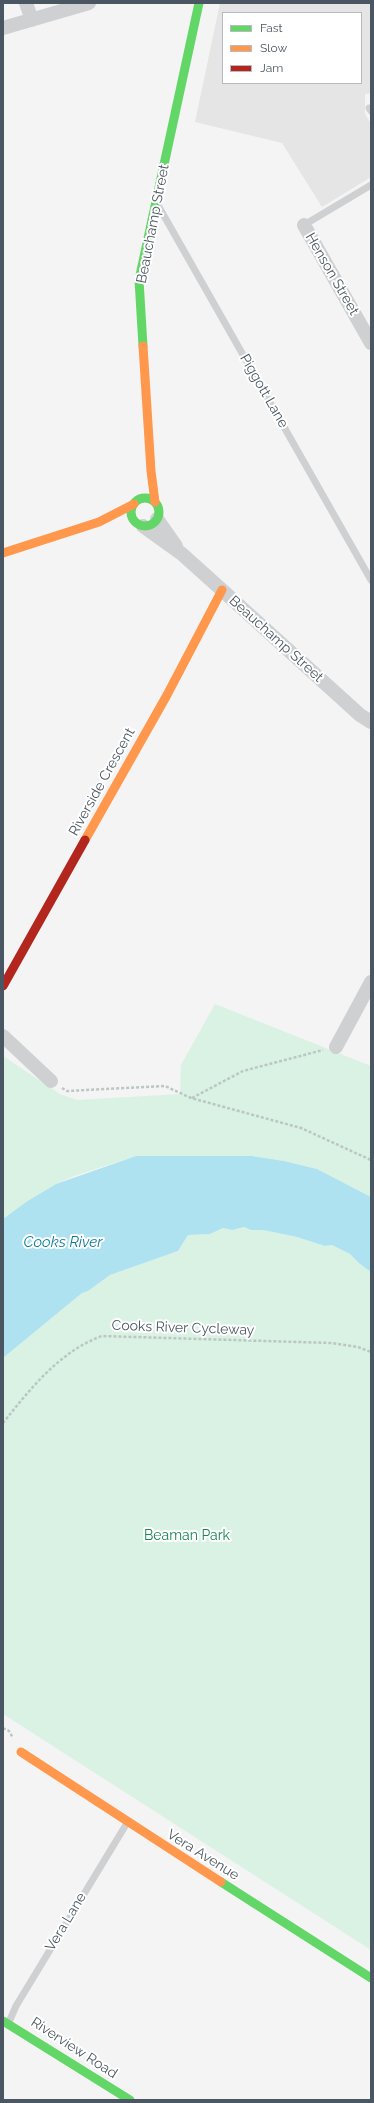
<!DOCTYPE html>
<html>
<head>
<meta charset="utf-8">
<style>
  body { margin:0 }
  #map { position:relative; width:374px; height:2103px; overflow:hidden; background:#f4f4f4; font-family:Raleway,sans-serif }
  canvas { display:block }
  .frame { position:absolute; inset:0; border:4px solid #4a5661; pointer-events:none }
  .legend { position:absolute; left:222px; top:12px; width:140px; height:72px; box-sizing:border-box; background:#fff; border:1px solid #b7bbc0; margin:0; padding:5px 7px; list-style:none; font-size:12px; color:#4a5661 }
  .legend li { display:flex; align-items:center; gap:8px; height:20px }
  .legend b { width:20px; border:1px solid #b7bbc0 }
</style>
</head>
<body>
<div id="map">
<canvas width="374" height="2103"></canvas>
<div class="frame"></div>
<ul class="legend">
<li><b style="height:5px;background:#63d668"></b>Fast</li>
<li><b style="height:5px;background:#ff974d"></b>Slow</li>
<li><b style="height:5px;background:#b3261e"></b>Jam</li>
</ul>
</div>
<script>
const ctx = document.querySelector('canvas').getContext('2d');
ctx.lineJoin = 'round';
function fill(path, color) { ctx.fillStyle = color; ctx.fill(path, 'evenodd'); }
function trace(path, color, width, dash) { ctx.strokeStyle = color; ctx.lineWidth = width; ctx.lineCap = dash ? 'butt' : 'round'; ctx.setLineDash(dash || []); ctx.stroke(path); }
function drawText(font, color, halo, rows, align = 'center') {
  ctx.font = font + ' Raleway,sans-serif'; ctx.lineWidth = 4; ctx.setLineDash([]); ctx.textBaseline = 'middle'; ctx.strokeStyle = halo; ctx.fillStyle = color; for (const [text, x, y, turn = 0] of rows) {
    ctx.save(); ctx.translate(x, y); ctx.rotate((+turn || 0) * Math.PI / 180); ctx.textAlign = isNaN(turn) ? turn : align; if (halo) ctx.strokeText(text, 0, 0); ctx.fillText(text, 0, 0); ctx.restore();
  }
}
const education = new Path2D(`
  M220,3H371V93L365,94V114L371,124V177L322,207L282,143L195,122ZM223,13H361V83H223Z`);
const green = new Path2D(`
  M215,1004L371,1066V1197L317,1169L284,1161L252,1156H136L74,1176L56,1184L26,1202L3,1219V1056L60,1094L77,1100L180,1094L181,1065Z
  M244,1227L251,1230H263L297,1237L325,1246L332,1245L350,1254L360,1264L371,1272V1950L3,1714V1358L82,1293L88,1291L110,1275L178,1251L188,1235L210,1234L223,1228L232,1230Z`);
const water = new Path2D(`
  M136,1156H252L284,1161L317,1169L371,1197V1272L360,1264L350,1254L332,1245L325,1246L297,1237L263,1230H251L244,1227L232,1230L223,1228L210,1234L188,1235L178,1251L110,1275L88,1291L82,1293L3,1358V1219L26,1202L56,1184Z`);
const path = new Path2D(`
  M62,1088L67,1091L165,1086L191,1098L301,1128L371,1160
  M192,1098L243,1071L323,1050
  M3,1423C30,1389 60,1351 102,1336L331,1343L358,1347L371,1352
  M3,1728L9,1731L13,1738`);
const lane = new Path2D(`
  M371,108H369L371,111
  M159,207L371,580
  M304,225L371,185
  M9,2022L16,2006L127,1823`);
const street = new Path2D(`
  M26,3L32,20
  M3,28L89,3
  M304,225L371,343
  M157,519L176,546
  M143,526L182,554L222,590L360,715L371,722
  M3,1036L51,1081
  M336,1047L371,982`);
const fast = new Path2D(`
  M143,346L139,280L199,3
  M131 512a14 14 0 1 1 28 0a14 14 0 1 1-28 0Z
  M221,1882L371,1978
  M3,2021L130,2100`);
const slow = new Path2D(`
  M143,346L151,471L155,502
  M3,553L99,522L134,504
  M85,840L167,695L222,590
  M21,1752L221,1882`);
const jam = new Path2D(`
  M3,986L85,840`);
const streetNames = [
  ["Beauchamp Street",153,224,-79],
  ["Henson Street",332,274,60],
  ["Piggott Lane",264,391,60],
  ["Beauchamp Street",276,639,42],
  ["Riverside Crescent",102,782,-61],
  ["Cooks River Cycleway",183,1328,2],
  ["Vera Avenue",203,1855,32],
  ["Vera Lane",66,1922,-59],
  ["Riverview Road",74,2048,33]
];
const parkNames = [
  ["Beaman Park",187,1536]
];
const waterNames = [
  ["Cooks River",63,1242]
];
fill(education, '#e6e5e6');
fill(green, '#d9f2e3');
fill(water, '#aee2f0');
trace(path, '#bcc7c4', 2.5, [3, 2]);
trace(lane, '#ced0d2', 7);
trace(street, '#ced0d2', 14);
trace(fast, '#63d668', 9);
trace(slow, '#ff974d', 9);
trace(jam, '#b3261e', 9);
drawText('14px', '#4a5661', '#fff', streetNames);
drawText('14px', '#17864f', '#fff', parkNames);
drawText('italic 15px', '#0c7c9b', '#fff', waterNames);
</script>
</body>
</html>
